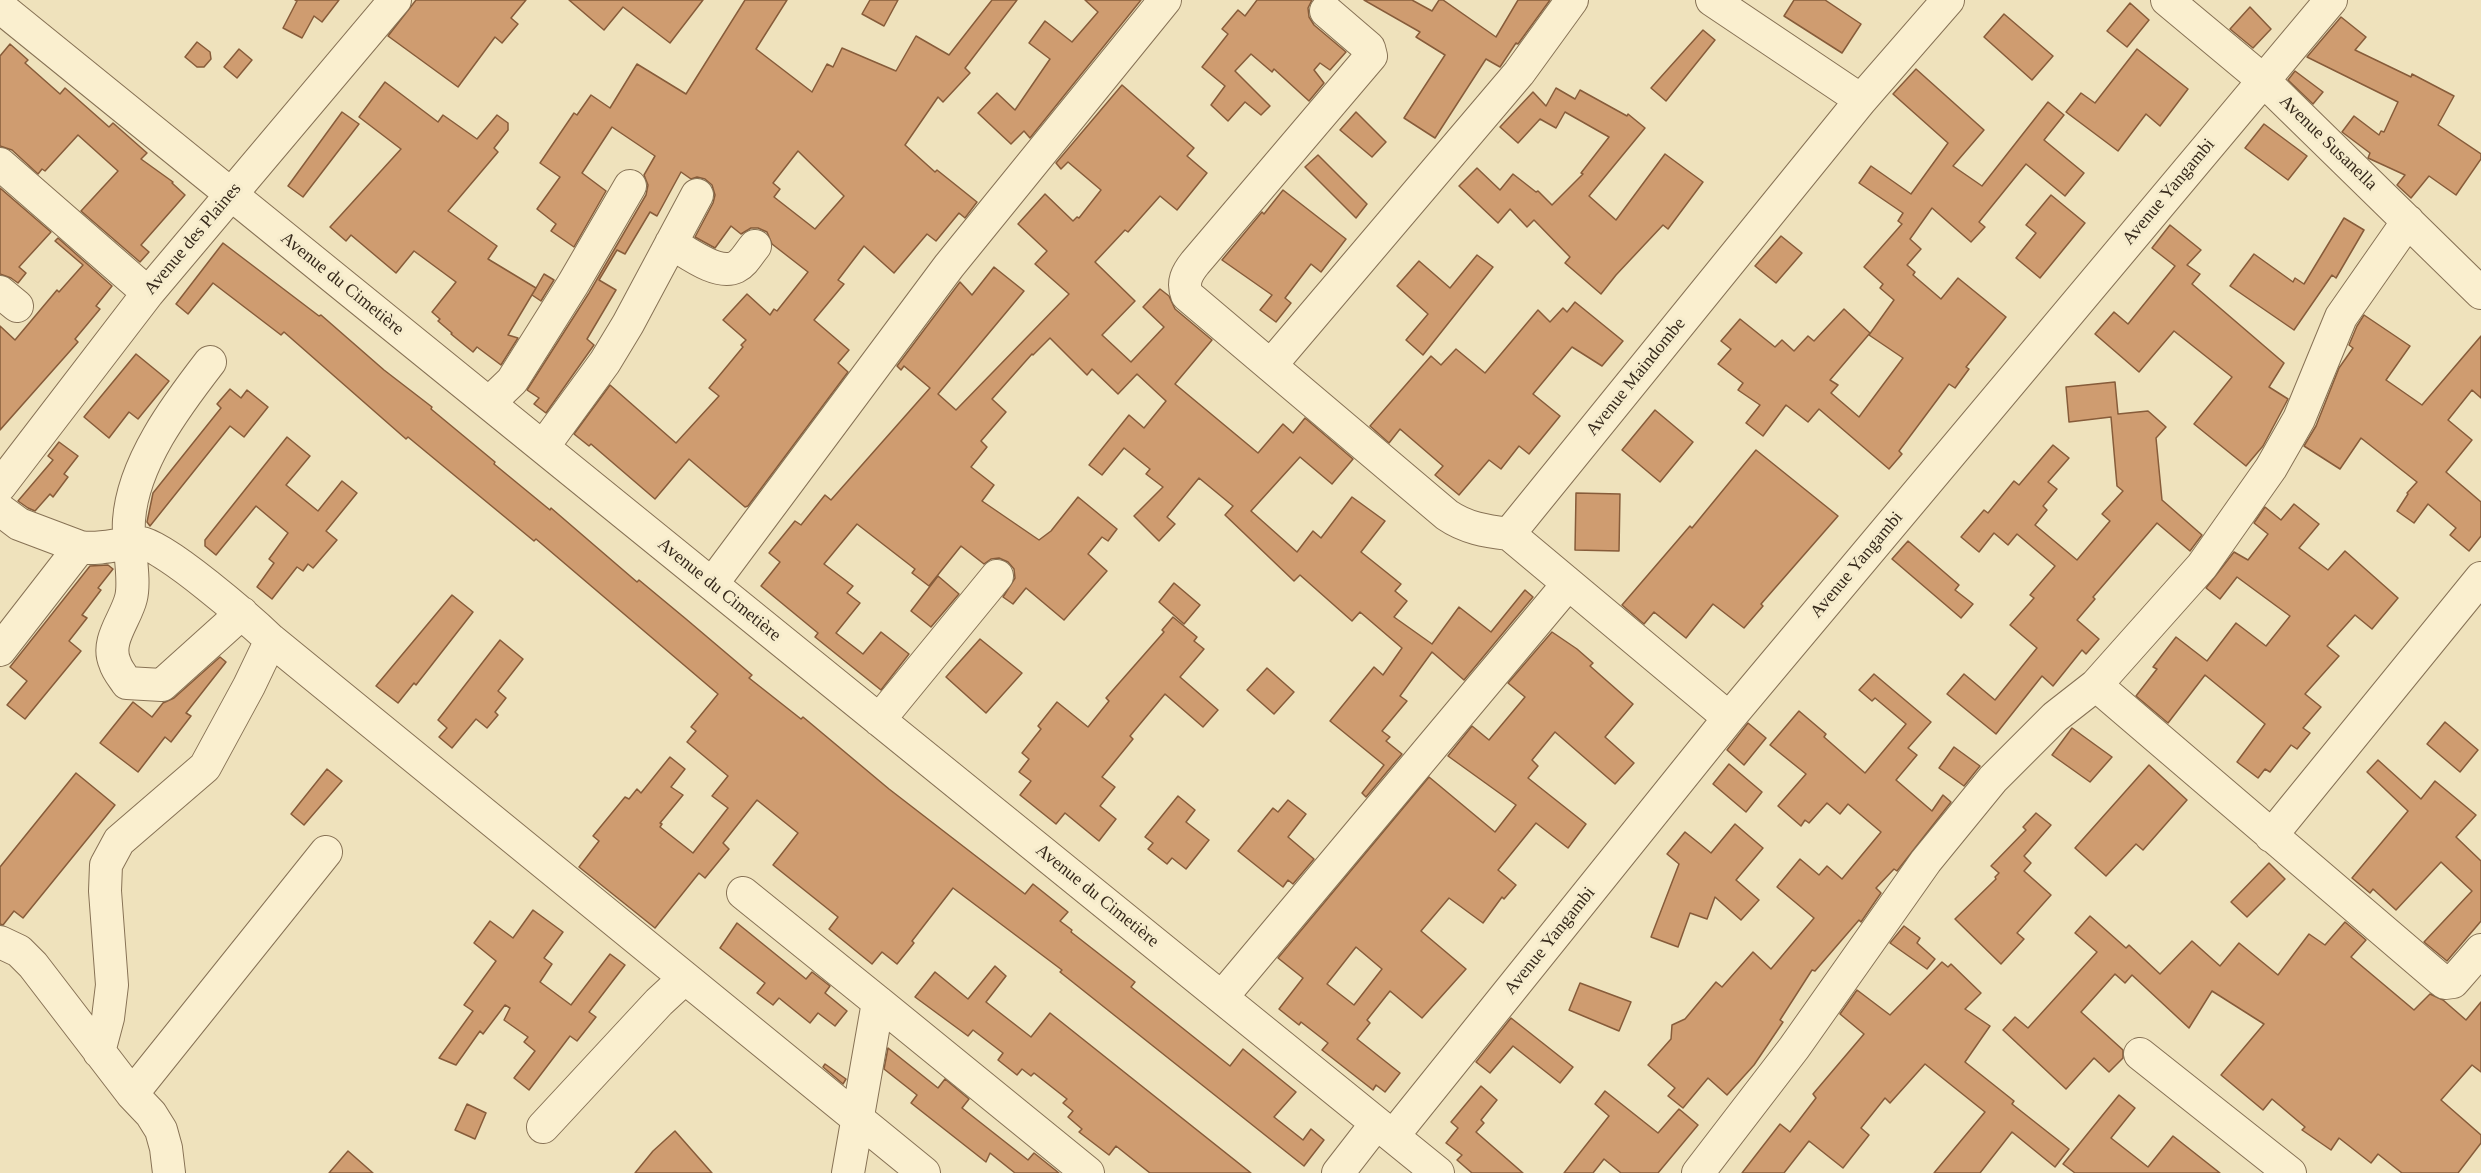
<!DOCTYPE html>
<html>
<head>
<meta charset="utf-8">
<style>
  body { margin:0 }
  canvas { display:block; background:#efe2bc }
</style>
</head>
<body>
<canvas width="2481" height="1173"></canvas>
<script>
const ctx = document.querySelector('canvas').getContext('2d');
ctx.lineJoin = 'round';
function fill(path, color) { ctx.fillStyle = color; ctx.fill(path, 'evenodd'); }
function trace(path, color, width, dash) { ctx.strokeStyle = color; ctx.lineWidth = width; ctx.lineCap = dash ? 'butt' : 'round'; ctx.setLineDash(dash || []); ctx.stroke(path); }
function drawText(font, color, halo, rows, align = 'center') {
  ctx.font = font + ' Georgia,serif'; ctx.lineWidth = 6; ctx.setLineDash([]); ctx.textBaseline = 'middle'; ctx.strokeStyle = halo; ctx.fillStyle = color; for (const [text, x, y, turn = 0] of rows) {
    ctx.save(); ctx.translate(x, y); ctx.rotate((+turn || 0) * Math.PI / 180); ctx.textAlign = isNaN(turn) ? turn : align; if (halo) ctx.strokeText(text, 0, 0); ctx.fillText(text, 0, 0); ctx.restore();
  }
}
const building = new Path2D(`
  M295,0H339L322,22L314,16L302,38L283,28L297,1Z
  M416,0H526L511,18L518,24L502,43L495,37L458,87L388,36Z
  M569,0H703L670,43L623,7L604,30Z
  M745,0H787L756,49L812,92L827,64L833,67L842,48L896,71L916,36L949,55L992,0H1017L965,68L970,73L943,102L938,97L905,145L935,172L937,170L977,202L965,218L959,213L936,241L927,234L894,273L864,246L838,280L844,284L814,320L849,350L838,363L848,372L748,506L745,507L689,459L655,499L591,444L589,446L574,434L610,385L676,443L719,396L709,388L743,347L741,345L746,340L723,320L747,294L770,315L774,309L777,311L808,272L772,244L767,232L758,228H751L741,234L731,226L715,248L695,237L713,203L715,195L712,185L705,179L697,177L691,179L681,172L657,216L650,212L625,254L617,250L599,280L616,290L587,339L594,345L546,413L534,404L539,398L527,390L589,293L646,195L648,185L644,175L655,156L612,127L582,173L606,191L574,247L551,231L556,224L537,209L560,177L540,163L574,113L577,115L591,95L610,108L637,64L686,94ZM798,151L844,196L815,229L774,197L780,189L773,183Z
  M870,0H898L884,26L862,14Z
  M1085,0H1141L1030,138L1024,131L1011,144L978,113L997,93L1015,110L1050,59L1029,43L1045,21L1072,42L1098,12Z
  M1257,0H1312L1308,8L1309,17L1314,25L1346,52L1330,70L1320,63L1314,70L1324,83L1309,101L1274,69L1272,72L1251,54L1235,71L1270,106L1261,115L1245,102L1228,121L1211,105L1225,86L1202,67L1228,34L1222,29L1238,10L1245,16Z
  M1364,0H1412L1432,11L1439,0H1443L1496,37L1518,0H1550L1518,44L1516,43L1500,67L1486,59L1435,138L1404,118L1445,55L1416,37L1420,32Z
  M1794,0H1825L1861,24L1842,53L1784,16Z
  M2130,3L2149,20L2127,47L2107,31Z
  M2250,7L2271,29L2253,48L2230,29Z
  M2004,14L2053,56L2032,80L1984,37Z
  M2341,17L2366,37L2355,50L2411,77L2412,74L2454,96L2438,125L2481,154V159L2456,195L2429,176L2411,198L2397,185L2405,175L2368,158L2370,153L2342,132L2354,116L2379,135L2381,131L2384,132L2398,102L2307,57Z
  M1703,30L1715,40L1666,101L1651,88Z
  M197,42L210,52L211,59L204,67H197L185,57Z
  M10,44L28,60L25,63L60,94L65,88L109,127L113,123L147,153L141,159L173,182L172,183L185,195L141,245L149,252L140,262L81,211L118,171L78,135L45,171L42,169L38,174L12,150L0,146V56Z
  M239,49L252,60L237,78L224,67Z
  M2137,49L2188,89L2160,126L2146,114L2118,151L2066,112L2081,93L2095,103Z
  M1916,69L1984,130L1953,166L1982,186L2048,102L2064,115L2044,140L2084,173L2065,196L2026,164L1979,222L1985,227L1971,242L1932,208L1910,239L1921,249L1907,265L1915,272L1913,275L1941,299L1958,278L2006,317L1966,367L1969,369L1955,388L1949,384L1899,451L1902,454L1889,469L1819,409L1808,422L1786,405L1763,436L1746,423L1760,405L1738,390L1743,383L1718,364L1731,349L1721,341L1740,319L1775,347L1782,340L1794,351L1808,336L1814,341L1844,309L1870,333L1830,380L1838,385L1831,393L1859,417L1903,358L1869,335L1894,300L1880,288L1883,284L1864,267L1902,224L1898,221L1903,213L1859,183L1871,166L1911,194L1948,143L1893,94Z
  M2295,71L2323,92L2313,104L2288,80Z
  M385,82L438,122L443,115L477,139L497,115L508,123V130L494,148L498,152L448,211L497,246L488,259L536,288L508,335L518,338L501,365L477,347L473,352L451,334L452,333L438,321L440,319L432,312L456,282L414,251L396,273L351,235L346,241L330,227L401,149L359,117Z
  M1122,85L1194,148L1187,156L1207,173L1177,210L1160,196L1128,232L1125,230L1095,262L1135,301L1102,335L1131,362L1164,327L1143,307L1160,289L1169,296L1175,309L1212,340L1175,384L1258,453L1283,424L1293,433L1305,418L1353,459L1332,484L1300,457L1251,511L1297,552L1313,531L1321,538L1352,497L1385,521L1361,552L1401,584L1395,591L1407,601L1394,617L1432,644L1459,607L1491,632L1525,590L1533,597L1464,680L1432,652L1400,696L1407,701L1382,731L1390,737L1386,741L1402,754L1366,797L1362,793L1384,765L1330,721L1374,667L1383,675L1402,648L1360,612L1352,621L1300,575L1294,581L1225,515L1233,506L1199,478L1167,517L1175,524L1159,541L1134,516L1163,487L1146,474L1150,469L1124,448L1102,475L1089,465L1129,415L1144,428L1166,401L1137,374L1118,394L1092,369L1087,375L1050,338L1033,355L1032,354L992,399L1006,412L981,441L987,447L971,467L994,485L982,501L1039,540L1051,531L1078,497L1117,529L1108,541L1102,537L1088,554L1107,571L1064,620L1026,588L1013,604L1003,597L1015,578L1014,569L1008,562L999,558L991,559L984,564L961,546L929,586L912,573L915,569L857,524L824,564L853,586L847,593L860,603L836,633L863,654L881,632L909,654L881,690L815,637L818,633L761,586L780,562L769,553L795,521L801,525L825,495L831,500L930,388L904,366L901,370L897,366L960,282L972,295L994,267L1024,291L938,394L956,410L1069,294L1035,264L1047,251L1018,224L1045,194L1073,221L1077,217L1079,218L1101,190L1068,162L1061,169L1056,163Z
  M1556,88L1575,99L1580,90L1627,116L1628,114L1645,128L1589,196L1616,220L1665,154L1703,182L1668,229L1663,225L1616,275L1601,294L1565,263L1570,257L1534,220L1527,227L1510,209L1498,223L1459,186L1477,168L1500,190L1513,174L1536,192L1538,191L1552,205L1583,174L1581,173L1609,137L1565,112L1556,128L1540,119L1518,143L1500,127L1533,92L1546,106Z
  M342,112L359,124L303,197L288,186Z
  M1356,112L1386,142L1372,157L1340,130Z
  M2264,124L2307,156L2288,180L2245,148Z
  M1318,155L1367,204L1356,218L1305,167Z
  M0,188L51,232L19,267L26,273L18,283L11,278L0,274Z
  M1283,190L1346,239L1321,272L1311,264L1285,298L1291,303L1276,322L1260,310L1272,295L1222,260L1262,212L1264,214Z
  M2051,195L2085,223L2040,278L2016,258L2036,233L2026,225Z
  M2344,218L2364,230L2336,278L2332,275L2294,330L2230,286L2254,254L2293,282L2295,278L2304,284Z
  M2170,225L2201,250L2187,265L2200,274L2192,284L2284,363L2269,387L2288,399L2263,446L2246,466L2194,424L2232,377L2174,331L2139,372L2095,334L2114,312L2128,324L2175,266L2152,248Z
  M1781,236L1802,253L1776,283L1755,266Z
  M58,238L112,286L96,306L100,309L75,339L78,342L0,430V326L15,340L57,290L59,292L83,265L55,241Z
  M223,243L319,316L321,315L384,370L432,407L431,409L495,462L494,464L550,510L551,508L637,582L639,580L686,619L752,675L749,678L801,719L803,717L889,789L1025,894L1033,884L1068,912L1060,921L1072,930L1071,932L1135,982L1131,987L1230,1066L1243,1049L1296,1092L1274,1117L1303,1140L1311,1129L1324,1140L1304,1166L1060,972L1062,970L953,888L912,941L914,943L897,964L882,952L872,964L829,929L838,917L773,865L798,833L757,800L723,843L729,849L705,878L699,873L655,928L579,867L599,841L593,836L625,797L629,799L637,789L641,793L670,757L685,769L671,787L683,795L660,823L662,824L660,827L693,853L728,808L712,796L728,776L687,742L696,731L691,727L718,694L536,539L534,541L408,437L406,439L284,332L281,335L213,283L188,314L176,304Z
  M1477,255L1493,267L1423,355L1406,340L1428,314L1397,286L1419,261L1450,288Z
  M544,274L554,280L541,301L532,295Z
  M1575,302L1623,341L1602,366L1572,347L1533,394L1560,416L1529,454L1519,446L1501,469L1489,460L1459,495L1435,475L1443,466L1400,429L1389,443L1370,426L1431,356L1441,365L1456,349L1485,373L1538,310L1550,322L1563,308L1567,312Z
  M2364,315L2410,346L2386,380L2422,405L2481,336V398L2472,390L2448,420L2472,440L2446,472L2481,502V536L2469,551L2450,535L2456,528L2428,504L2414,523L2397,511L2408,494L2407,493L2417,482L2361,438L2340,469L2304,446L2316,426L2339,368L2353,348L2349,345L2357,326Z
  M136,354L169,381L138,419L129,412L109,438L84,417Z
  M2115,382L2118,414L2148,411L2166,427L2156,438L2162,500L2202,535L2190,551L2157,523L2093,597L2095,599L2077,620L2099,639L2086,654L2082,650L2053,686L2042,676L1996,734L1947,694L1964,674L1995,700L2037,648L2010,625L2034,598L2030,595L2055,566L2017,534L2008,545L1994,533L1979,552L1961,537L1984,510L1988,513L2014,481L2019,485L2053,445L2069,458L2048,482L2057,489L2043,506L2047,510L2035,525L2077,560L2110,521L2102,514L2123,491L2117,486L2111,417L2069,422L2066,387Z
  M230,389L241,398L247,390L268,407L244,437L230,426L150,526L147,522L153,493L221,408L217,404Z
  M1655,410L1693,442L1660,482L1622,450Z
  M287,437L310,456L286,485L318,511L342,481L357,493L326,531L337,540L313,568L308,564L303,571L297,567L272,599L257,587L274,563L269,559L288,533L256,506L216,555L205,546V540Z
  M59,442L78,456L64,474L68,477L53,497L50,494L35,511L28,508L18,501L53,460L48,456Z
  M1756,450L1838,516L1761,604L1763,606L1744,628L1713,604L1686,638L1654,612L1644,624L1622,605L1690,526L1692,528Z
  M1576,493L1620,494L1619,551L1575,550Z
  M2294,504L2319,524L2299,548L2328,570L2345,551L2398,598L2372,629L2355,615L2327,646L2339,656L2305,694L2321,707L2303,728L2310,733L2297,749L2291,745L2270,772L2265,769L2258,778L2237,762L2265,724L2205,675L2168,723L2136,696L2157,669L2153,667L2176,637L2207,661L2236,623L2266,646L2290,616L2237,577L2220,599L2206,588L2234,552L2248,560L2268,534L2254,523L2265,507L2281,520Z
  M1908,541L1959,585L1955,590L1973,604L1961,618L1892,559Z
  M108,565L113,569L98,588L101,590L82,615L87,618L69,641L81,651L25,719L7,705L27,681L10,667L90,566Z
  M938,576L959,594L931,627L911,611Z
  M1174,583L1200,605L1184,624L1159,602Z
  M452,595L473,612L416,685L414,683L398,703L376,686Z
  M1173,617L1197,637L1194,641L1204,649L1180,677L1218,710L1203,727L1165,694L1130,736L1133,739L1102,777L1115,787L1100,806L1116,819L1099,841L1065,813L1056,824L1020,795L1031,781L1019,772L1029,759L1022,753L1041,729L1038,726L1057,702L1088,727L1109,701L1106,698L1164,632L1162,630Z
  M1552,632L1577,649L1593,663L1590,666L1633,704L1605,737L1634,763L1615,784L1555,732L1532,760L1538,766L1528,778L1586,824L1568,848L1536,823L1498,870L1516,885L1504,899L1502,897L1483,923L1449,898L1421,931L1466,969L1422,1018L1390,991L1367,1020L1370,1023L1357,1039L1400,1073L1385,1092L1376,1085L1373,1090L1322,1050L1328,1043L1301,1022L1299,1025L1279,1009L1303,978L1278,958L1429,777L1495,832L1516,805L1448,756L1472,726L1489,740L1525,697L1508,683ZM1356,947L1382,969L1354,1005L1327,984Z
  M980,639L1022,673L986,713L946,677Z
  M500,640L523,659L498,691L506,698L495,712L498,715L487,728L476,719L452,748L439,737L447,728L438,720Z
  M220,657L226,662L186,713L191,716L171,742L165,737L138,772L100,743L133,702L152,717L163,703L174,698Z
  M1267,668L1294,692L1274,714L1247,690Z
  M1874,674L1931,722L1908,748L1917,755L1896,780L1932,811L1943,795L1951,802L1897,871L1894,869L1876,888L1881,893L1861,922L1859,920L1815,971L1812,970L1780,1020L1783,1022L1754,1065L1727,1095L1708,1078L1683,1108L1668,1096L1675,1088L1648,1065L1671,1039L1672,1025L1685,1019L1716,982L1722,987L1753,952L1771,969L1814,918L1777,887L1800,859L1819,875L1827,866L1842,879L1881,832L1848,804L1840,814L1827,803L1809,823L1805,820L1801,826L1778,806L1806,774L1770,745L1799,711L1826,734L1824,737L1865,773L1906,724L1875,698L1872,701L1859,690Z
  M2445,722L2478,750L2460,772L2427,744Z
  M1748,723L1766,738L1744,765L1727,750Z
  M2072,728L2112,757L2090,782L2052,755Z
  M1954,747L1980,766L1964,786L1939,768Z
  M2378,760L2421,799L2435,781L2476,815L2456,837L2481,861V921L2447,961L2424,942L2472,891L2441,862L2396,910L2373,889L2370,893L2352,878L2408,811L2367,772Z
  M1729,764L1762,792L1746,812L1713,784Z
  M2149,765L2187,800L2143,850L2136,844L2106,876L2075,848Z
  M327,769L342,781L304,825L291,814Z
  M76,773L115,805L23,918L14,911L3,925L0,924V867Z
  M1178,796L1195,810L1186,822L1209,840L1186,869L1172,858L1167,864L1148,849L1153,843L1145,837Z
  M1288,800L1306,814L1288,837L1314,859L1293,884L1288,880L1283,887L1238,851L1273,808L1278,812Z
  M2036,813L2051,825L2024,856L2031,863L2024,871L2051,895L2017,933L2024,939L2001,964L1955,919L1996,879L1995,877L1999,873L1991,866L2026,830L2023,827Z
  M1735,824L1763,848L1736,880L1759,900L1741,920L1715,897L1707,919L1690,913L1678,947L1651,937L1679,864L1667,854L1685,832L1711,853Z
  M2269,863L2285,879L2247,917L2231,902Z
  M533,910L563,932L544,958L552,964L540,982L571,1005L610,954L625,965L589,1012L596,1017L577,1041L570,1036L529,1090L514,1078L535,1051L524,1042L528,1037L504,1020L510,1008L505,1005L483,1034L480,1031L456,1065L439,1058L473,1011L464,1005L496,961L474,943L490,921L513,938Z
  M2090,916L2126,948L2129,945L2160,974L2192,941L2220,966L2239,943L2278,975L2309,934L2325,945L2345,922L2366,940L2351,957L2414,1010L2430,994L2443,1000L2466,1020L2481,1002V1072L2472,1065L2441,1100L2481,1135V1143L2458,1173H2402L2378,1154L2371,1163L2339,1138L2331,1150L2302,1130L2305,1127L2272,1099L2263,1110L2221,1075L2264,1024L2212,991L2189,1028L2132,975L2125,983L2115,974L2081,1012L2123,1050V1058L2109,1072L2094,1058L2066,1089L2003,1030L2015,1017L2028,1028L2097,952L2075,933Z
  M737,923L806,979L812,972L830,986L825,993L847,1011L835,1026L818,1013L810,1023L779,998L773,1005L757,993L765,983L720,948Z
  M1904,926L1920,938L1917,943L1935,959L1927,969L1890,943Z
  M1942,962L1948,967L1951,964L1981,993L1965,1009L1990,1026L1965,1062L2014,1101L2012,1104L2069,1149L2055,1167L2012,1132L1980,1173H1934L1985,1112L1925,1064L1890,1103L1885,1098L1861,1128L1869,1135L1843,1168L1809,1141L1784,1173H1742L1780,1124L1790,1132L1816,1098L1813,1094L1864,1034L1840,1014L1857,990L1890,1015Z
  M995,966L1006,976L986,1002L1031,1037L1050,1013L1251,1173H1150L1116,1146L1109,1155L1079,1132L1082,1129L1068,1117L1073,1111L1063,1103L1067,1099L1034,1073L1031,1076L1022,1069L1017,1075L998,1060L1003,1053L973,1030L968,1036L915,997L935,972L968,999Z
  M1580,983L1631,1002L1619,1031L1569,1010Z
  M1511,1018L1573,1067L1560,1083L1513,1046L1490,1073L1476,1062Z
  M888,1048L938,1088L945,1079L969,1099L962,1108L1028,1160L1034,1153L1059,1173H1015L990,1153L986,1162L911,1103L917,1095L884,1069Z
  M825,1064L846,1079L843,1084L823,1067Z
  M1481,1086L1497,1100L1481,1120L1484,1123L1476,1132L1523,1173H1472L1457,1160L1462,1155L1446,1143L1458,1128L1451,1122Z
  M1605,1091L1658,1133L1679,1109L1698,1125L1658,1173H1621L1604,1159L1593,1173H1564L1609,1116L1595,1104Z
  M2119,1095L2135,1108L2111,1138L2148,1167L2173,1136L2220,1173H2075L2063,1164Z
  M467,1104L486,1113L475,1139L455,1130Z
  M675,1131L712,1173H635L653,1151Z
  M348,1151L373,1173H329Z`);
const minor = new Path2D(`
  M1712,0L1861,100
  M2167,0L2263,80L2481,293
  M0,7L1438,1173
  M1326,11L1369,48L1371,56L1195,263C1187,273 1182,282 1187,295L1447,515C1466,528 1485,531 1509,534
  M0,164L148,293
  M671,243C687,252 717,276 736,267C744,263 749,253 755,246
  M0,292L17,306
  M210,362C176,406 133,463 129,520C127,543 136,578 131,598C126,619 105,641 115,663C117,670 123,677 127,683L162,685L242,613
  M1271,365L1519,73L1572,0
  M489,403L512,381L573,284L630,186
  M543,447L605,362L628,324L697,195
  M0,486L148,293L395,0
  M0,510L19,524L80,547C101,551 120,542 141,543C164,545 251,621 271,640L924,1173
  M1509,534L1861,100L1948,0
  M1509,534L1729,718
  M712,584L949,266L1165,0
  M0,650L80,547
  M2096,685L2441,980L2445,983L2453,982L2481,950
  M879,720L997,576
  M2271,836L2481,578
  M743,893L878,1002L848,1173
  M0,942L19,951L33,965L132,1094L151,1114L161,1130L166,1148L169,1173
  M1222,997L1568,584
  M878,1002L1088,1173
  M99,1052L108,1018L112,985L105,891L106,865L119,841L205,767L249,686L271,640
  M2140,1054L2290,1173
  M132,1094L326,852
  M543,1127L659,1002L685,978
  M1393,1136L1729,718L2331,0
  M1338,1173L1376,1124
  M1698,1173L1794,1048L1926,861L1993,779L2055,717L2096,685L2202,566L2271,468L2299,419L2341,317L2408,221`);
const streetNames = [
  ["Avenue Susanella",2328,143,44],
  ["Avenue Yangambi",2169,192,-50],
  ["Avenue des Plaines",193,239,-50],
  ["Avenue du Cimetière",342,284,39],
  ["Avenue Maindombe",1636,377,-51],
  ["Avenue Yangambi",1857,565,-50],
  ["Avenue du Cimetière",719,590,39],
  ["Avenue du Cimetière",1097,896,39],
  ["Avenue Yangambi",1550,941,-51]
];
fill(building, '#cf9c70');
trace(building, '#875c3a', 1.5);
trace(minor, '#877255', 34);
trace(minor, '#faefcf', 32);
drawText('18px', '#36291b', '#f6eccc', streetNames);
</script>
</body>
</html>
